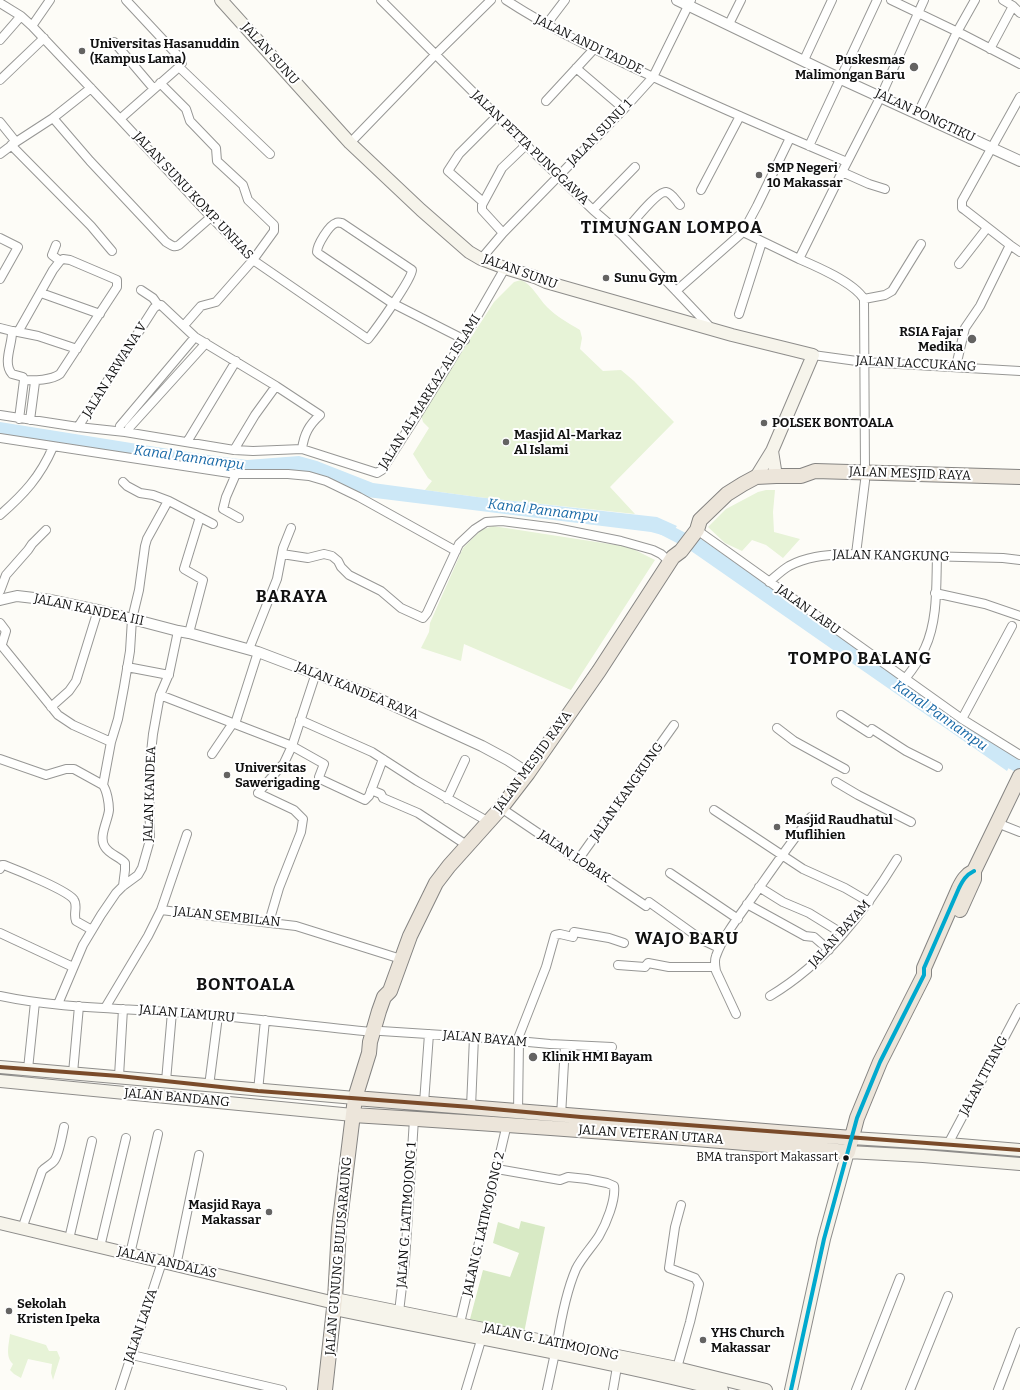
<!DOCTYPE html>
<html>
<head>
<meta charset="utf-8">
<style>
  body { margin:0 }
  canvas { display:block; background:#fdfcf7 }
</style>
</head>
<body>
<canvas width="1020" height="1390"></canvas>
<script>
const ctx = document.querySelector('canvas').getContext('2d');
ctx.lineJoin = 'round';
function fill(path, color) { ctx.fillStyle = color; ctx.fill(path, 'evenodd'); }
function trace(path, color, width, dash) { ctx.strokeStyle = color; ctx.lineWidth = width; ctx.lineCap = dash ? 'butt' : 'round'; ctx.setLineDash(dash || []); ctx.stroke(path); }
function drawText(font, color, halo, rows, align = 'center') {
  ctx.font = font + ' Bitter,serif'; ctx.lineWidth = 4; ctx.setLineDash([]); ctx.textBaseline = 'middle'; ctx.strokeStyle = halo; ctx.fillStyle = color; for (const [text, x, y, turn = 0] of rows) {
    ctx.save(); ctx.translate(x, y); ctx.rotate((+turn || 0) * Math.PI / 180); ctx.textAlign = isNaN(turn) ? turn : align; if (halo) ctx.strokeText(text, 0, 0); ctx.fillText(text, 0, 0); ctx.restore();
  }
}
const green = new Path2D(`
  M521,280C532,284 538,298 547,307C556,316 568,323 580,330L582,338L580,349L603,371L621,370L634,381L674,422L610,487L635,514L477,497L425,490L432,481L428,478L413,454L429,428L423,422L421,415L494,302L514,282Z
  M766,490H775L773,512L774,532L800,539L783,558L766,545L752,540L742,551L725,543L708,527L726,509L758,492Z
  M493,526L629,547L655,560L571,690L464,644L461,661L421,648L429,632L430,623L463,548L481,530Z
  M10,1334L46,1345L49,1351H57L60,1358L53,1380L51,1373L52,1364L28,1359L21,1378L14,1374L10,1370L13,1364C5,1357 9,1344 10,1334Z`);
const forest = new Path2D(`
  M521,1221L545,1227L524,1333L470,1319L483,1270L510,1277L519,1253L493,1243L498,1222L519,1229Z`);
const water = new Path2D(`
  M0,422L200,454L247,460L299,456L317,461L373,483L477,497L657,517L677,526L669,537L651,532L367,497L327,481L239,474L0,436Z
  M700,538L984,738L1015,755L1007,771L691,551Z`);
const river = new Path2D(`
  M656,525L697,546
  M997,755L1020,767`);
const minor = new Path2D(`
  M381,0L526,145L593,210L622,235L676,291L711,328
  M506,0C547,27 592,48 636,69C706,102 776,132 847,162
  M891,0L962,34L1020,64
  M1003,0L1013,6L1020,13
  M0,3L21,16L32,26L120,119L179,67L182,63L181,59L126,0
  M729,24L741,0
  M546,25L565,0
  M32,26L50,0
  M0,40L21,16
  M114,42L154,89
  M990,49L1013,6
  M804,60L832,0
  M179,67L270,154
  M576,68L624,109
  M0,80L44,38
  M160,83L186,109L190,121L216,148L217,161L243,185L248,200L274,225V231L253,260L216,302L201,306L187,322
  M1020,97L962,201V208L965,210L1010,245L1020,252
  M546,101L594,49
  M918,113L957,32L975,0
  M53,118L90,161L166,242C171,245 174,248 179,245L211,217
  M120,119L211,217L253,260L368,339C376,329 412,279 412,270L342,223C340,223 338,222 336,223C329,225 317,245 317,252L319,254L392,303L465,340
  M0,122L16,142
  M350,143L435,55L491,0
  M11,145L91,226L112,251
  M809,146L877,0
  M0,154L16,142L53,118L91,88
  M842,172L869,184L885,189
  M701,190L740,116
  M483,202L448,171L459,154L497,116
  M593,210L635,167
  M743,232L757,206L790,138
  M503,233L482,210V205L502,168L526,145
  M622,235C629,227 657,191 666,192C672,193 676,201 680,205
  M0,238L18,247L0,279
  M56,245L52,255L60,261
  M481,259L503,233L624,109L653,77L691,0
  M959,264L987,228
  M141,290L153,298L158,305
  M676,291L743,232L799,259
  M41,293L100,314
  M864,299L885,295L892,291L921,244
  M739,314L762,242
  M0,328L12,331C13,343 2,363 12,374L23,377L24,380L19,419
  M13,331L38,336L77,349
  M18,332L53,270L60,261L63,259L70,260L117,280V287L60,374C52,380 34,381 24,380
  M813,355L864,362L1020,371
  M956,366L965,328L980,306L1010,245
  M0,415L78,427L125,432L234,450L253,451L302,449L377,473L382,470C425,404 466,337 505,268
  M30,420L35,382
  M120,426L195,337
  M78,427L154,308L158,305H161L195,337L276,386L320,415C309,425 304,434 302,449
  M129,428L206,343
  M0,438L236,474H288L309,476L326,481L359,497L456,551
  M187,442L236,361
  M234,450L255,415L276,386
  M865,473L864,299C853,282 818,267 799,259L842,172L881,96L924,0
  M236,474L226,497L223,509L239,518
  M123,482L127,486L140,493L153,495L169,501L213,524
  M0,515C24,494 40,477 53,447
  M697,530L962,719L1020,755
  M282,554L308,558L324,554L332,556L338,561L341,567L349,575L381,591L401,608L423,618L427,613L459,544L475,529L486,522L502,521L556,528L621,541L653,550L661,554L670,562
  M856,554L865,481
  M769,582C775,577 782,570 789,566C806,557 824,555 844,554L1003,558L1020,560
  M0,591L6,575L28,550L32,544L46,530
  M935,593L985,604L1020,616
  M0,623L6,631L2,644V646L58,715L73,725L111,742
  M189,633L203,580L184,569L200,517
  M249,649L277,579L283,548L291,528
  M127,667L169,675
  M905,679C913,669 920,659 925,648C938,620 936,586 937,556
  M160,695L292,746L324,764L319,777L320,779L365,800L369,796L383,759
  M51,707L69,691L76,681L98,610
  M841,715L869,733
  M962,719L1012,626
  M300,720L372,752L417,781L489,822
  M235,724L258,652
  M777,728L794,741L845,769
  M872,729L906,751L938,767
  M212,754L233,723
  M0,759L46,775L66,769H74L103,785
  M836,782L858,795L911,822
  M371,790L381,794L383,798L418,813L468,846
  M447,799L465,760
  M501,808L646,906
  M714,810L803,869L845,888L869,902
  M997,823L1020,832
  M578,860L674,725
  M0,869L2,865H4C17,870 69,891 74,900C78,906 73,914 76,921L92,930
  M670,873L738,919
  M123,886L125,870V863C120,857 109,854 105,847C98,837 108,821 109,810C109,803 107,791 103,785L111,742L118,719L124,687L130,651L132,619L139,590L145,546L147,539L168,501
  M759,887L783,902L809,913L843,934
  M649,902L702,940L719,948
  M747,904L805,936L814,937L829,950
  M161,910L187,834
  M269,922L279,888L301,832L303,819L294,810L258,793L284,763L292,746L316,673
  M0,933L73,967
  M618,965L645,967L648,963L669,967H715
  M0,996C56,1008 115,1008 172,1012C239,1016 306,1026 374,1032
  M770,996C825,963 864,913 897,859
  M58,1004L83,945L101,915L116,893L123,886L138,875L142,868L150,840L149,771L153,734L160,695L169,674L178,631
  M105,1008L148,936L161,910L296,926L401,959
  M736,1014L716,971C715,965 714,961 716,956C723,936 740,915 752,898C771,871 790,843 811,817
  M381,1031L474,1037L550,1044L612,1047
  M517,1041L546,967L555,935L560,934L573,937L574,932L609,938L624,943
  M28,1069L35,1002
  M73,1073L79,1006
  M119,1076L123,1009
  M166,1081L172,1012
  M209,1086L218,1016
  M258,1091L265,1020
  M424,1103L429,1034
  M471,1107L474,1037
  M518,1112L519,1041
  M561,1116L565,1045
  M948,1144L1020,1008
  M497,1169L560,1180L568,1177L587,1179L607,1183L614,1186C616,1200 606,1224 599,1236C592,1247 582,1257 576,1269C566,1292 561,1319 557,1344
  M22,1229L42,1171C45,1167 51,1165 54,1161C59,1155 62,1136 64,1127
  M69,1239L92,1141
  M100,1247L126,1138
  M130,1254L158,1134
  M176,1266L199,1155
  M399,1312L405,1261L414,1119
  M460,1323L507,1124
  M132,1355L282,1390
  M677,1368L690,1322L699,1284L695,1278L669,1268L675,1227L681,1205
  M120,1390L162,1262
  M466,1390L482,1337
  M547,1390L555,1353
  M613,1390L618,1361
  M856,1390L900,1278
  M910,1390L948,1296
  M998,1390L1020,1332`);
const tertiary = new Path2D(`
  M677,0L841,79L1020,161
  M0,600L17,596L51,600L98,610L178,631L189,633L258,652L366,693L482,746L508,760L528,773`);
const secondary = new Path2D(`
  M221,0L350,143L421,210L469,252L481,259L505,268L535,277L546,282L732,335L813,355L772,451L756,477
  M772,451L776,476
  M0,1067L355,1098
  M0,1081L353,1115
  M852,1138L948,1144L1020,1150
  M0,1223L335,1303
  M335,1299L677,1368L766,1390
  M334,1309C463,1336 594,1358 722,1390
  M791,1390L824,1239L848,1152L923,1156L1020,1164`);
const trunk = new Path2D(`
  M960,910L974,879V871L1020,776
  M355,1098L852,1138
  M353,1115C518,1125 683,1137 848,1152L857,1118L880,1062L924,975V968L959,888C963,880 966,875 974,871
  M325,1390L335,1299L339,1228L355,1098L369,1053L370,1042L379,1011L384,997L390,991L410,936L436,883L449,866L501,808L528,773L599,671L673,557L681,551L697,530L700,520L727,494L743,484L756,477L776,476H801L815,471L1020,477`);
const bus1 = new Path2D(`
  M0,1067L119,1076L258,1091L471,1107L581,1117L1020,1150`);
const bus2 = new Path2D(`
  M791,1390L824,1239L857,1118L880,1062L924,975V968L959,888C963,880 966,875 974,871`);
const markers = [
  [82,51,4,"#646362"],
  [914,67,5,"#646362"],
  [759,175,4,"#646362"],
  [606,278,4,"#646362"],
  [972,339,5,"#646362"],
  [764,423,4,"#646362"],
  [506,442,4,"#646362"],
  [227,775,4,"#646362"],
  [777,827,4,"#646362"],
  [533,1057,5,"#646362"],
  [846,1158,3.5,"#111"],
  [269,1212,4,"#646362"],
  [9,1311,4,"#646362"],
  [703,1340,4,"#646362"]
];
const busNames = [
  ["BMA transport Makassart",838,1158]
];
const poiNames = [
  ["Universitas Hasanuddin",90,44],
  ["(Kampus Lama)",90,59],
  ["Puskesmas",905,60,"right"],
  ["Malimongan Baru",905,75,"right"],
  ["SMP Negeri",767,168],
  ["10 Makassar",767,183],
  ["Sunu Gym",614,278],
  ["RSIA Fajar",963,332,"right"],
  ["Medika",963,347,"right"],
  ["POLSEK BONTOALA",772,423],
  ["Masjid Al-Markaz",514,435],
  ["Al Islami",514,450],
  ["Universitas",235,768],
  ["Sawerigading",235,783],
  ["Masjid Raudhatul",785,820],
  ["Muflihien",785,835],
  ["Klinik HMI Bayam",542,1057],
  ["Masjid Raya",261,1205,"right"],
  ["Makassar",261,1220,"right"],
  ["Sekolah",17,1304],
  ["Kristen Ipeka",17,1319],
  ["YHS Church",711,1333],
  ["Makassar",711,1348]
];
const streetNames = [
  ["JALAN ANDI TADDE",589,45,26],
  ["JALAN SUNU",270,54,48],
  ["JALAN PONGTIKU",925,116,25],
  ["JALAN SUNU 1",600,133,-46],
  ["JALAN PETTA PUNGGAWA",530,148,44],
  ["JALAN SUNU KOMP. UNHAS",193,196,47],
  ["JALAN SUNU",520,272,20],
  ["JALAN LACCUKANG",916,364,3],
  ["JALAN ARWANA V",115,370,-58],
  ["JALAN AL MARKAZ AL ISLAMI",430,392,-58],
  ["JALAN MESJID RAYA",910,474,2],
  ["JALAN KANGKUNG",891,556,1],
  ["JALAN KANDEA III",89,610,12],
  ["JALAN LABU",808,610,36],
  ["JALAN KANDEA RAYA",357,691,22],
  ["JALAN MESJID RAYA",533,762,-54],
  ["JALAN KANGKUNG",627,792,-55],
  ["JALAN KANDEA",150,794,-88],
  ["JALAN LOBAK",574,857,34],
  ["JALAN SEMBILAN",227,917,6],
  ["JALAN BAYAM",840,934,-48],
  ["JALAN LAMURU",187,1014,5],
  ["JALAN BAYAM",485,1039,5],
  ["JALAN TITANG",984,1076,-62],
  ["JALAN BANDANG",177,1098,5],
  ["JALAN VETERAN UTARA",651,1135,4],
  ["JALAN G. LATIMOJONG 1",407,1215,-86],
  ["JALAN G. LATIMOJONG 2",484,1224,-77],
  ["JALAN GUNUNG BULUSARAUNG",339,1256,-85],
  ["JALAN ANDALAS",167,1263,13],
  ["JALAN LAIYA",141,1326,-71],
  ["JALAN G. LATIMOJONG",551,1342,12]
];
const waterNames = [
  ["Kanal Pannampu",189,458,8],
  ["Kanal Pannampu",543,511,7],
  ["Kanal Pannampu",940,716,35]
];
const districtNames = [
  ["TIMUNGAN LOMPOA",672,228],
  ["BARAYA",292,597],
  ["TOMPO BALANG",860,659],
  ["WAJO BARU",687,939],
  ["BONTOALA",246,985]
];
fill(green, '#e7f3d7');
fill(forest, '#d8eac5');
fill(water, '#cde8f7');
trace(river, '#cde8f7', 13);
trace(minor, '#979795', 10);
trace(tertiary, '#979795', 12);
trace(secondary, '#8e8d8b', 14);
trace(trunk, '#858482', 16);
trace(minor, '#fffffe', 8);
trace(tertiary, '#fffffe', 10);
trace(secondary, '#f6f4eb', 12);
trace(trunk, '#ece5da', 14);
trace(bus1, '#7a4b2a', 4);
trace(bus2, '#00a9ce', 4);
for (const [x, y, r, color] of markers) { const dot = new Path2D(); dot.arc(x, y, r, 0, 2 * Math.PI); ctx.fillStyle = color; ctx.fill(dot); trace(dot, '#fff', 1.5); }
drawText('12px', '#111', '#fff', busNames, 'right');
drawText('bold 13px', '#111', '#fff', poiNames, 'left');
drawText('13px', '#111', '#fff', streetNames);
drawText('italic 14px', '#1768a6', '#fff', waterNames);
ctx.letterSpacing = '1px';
drawText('bold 17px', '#111', '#fff', districtNames);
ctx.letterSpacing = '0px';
</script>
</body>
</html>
